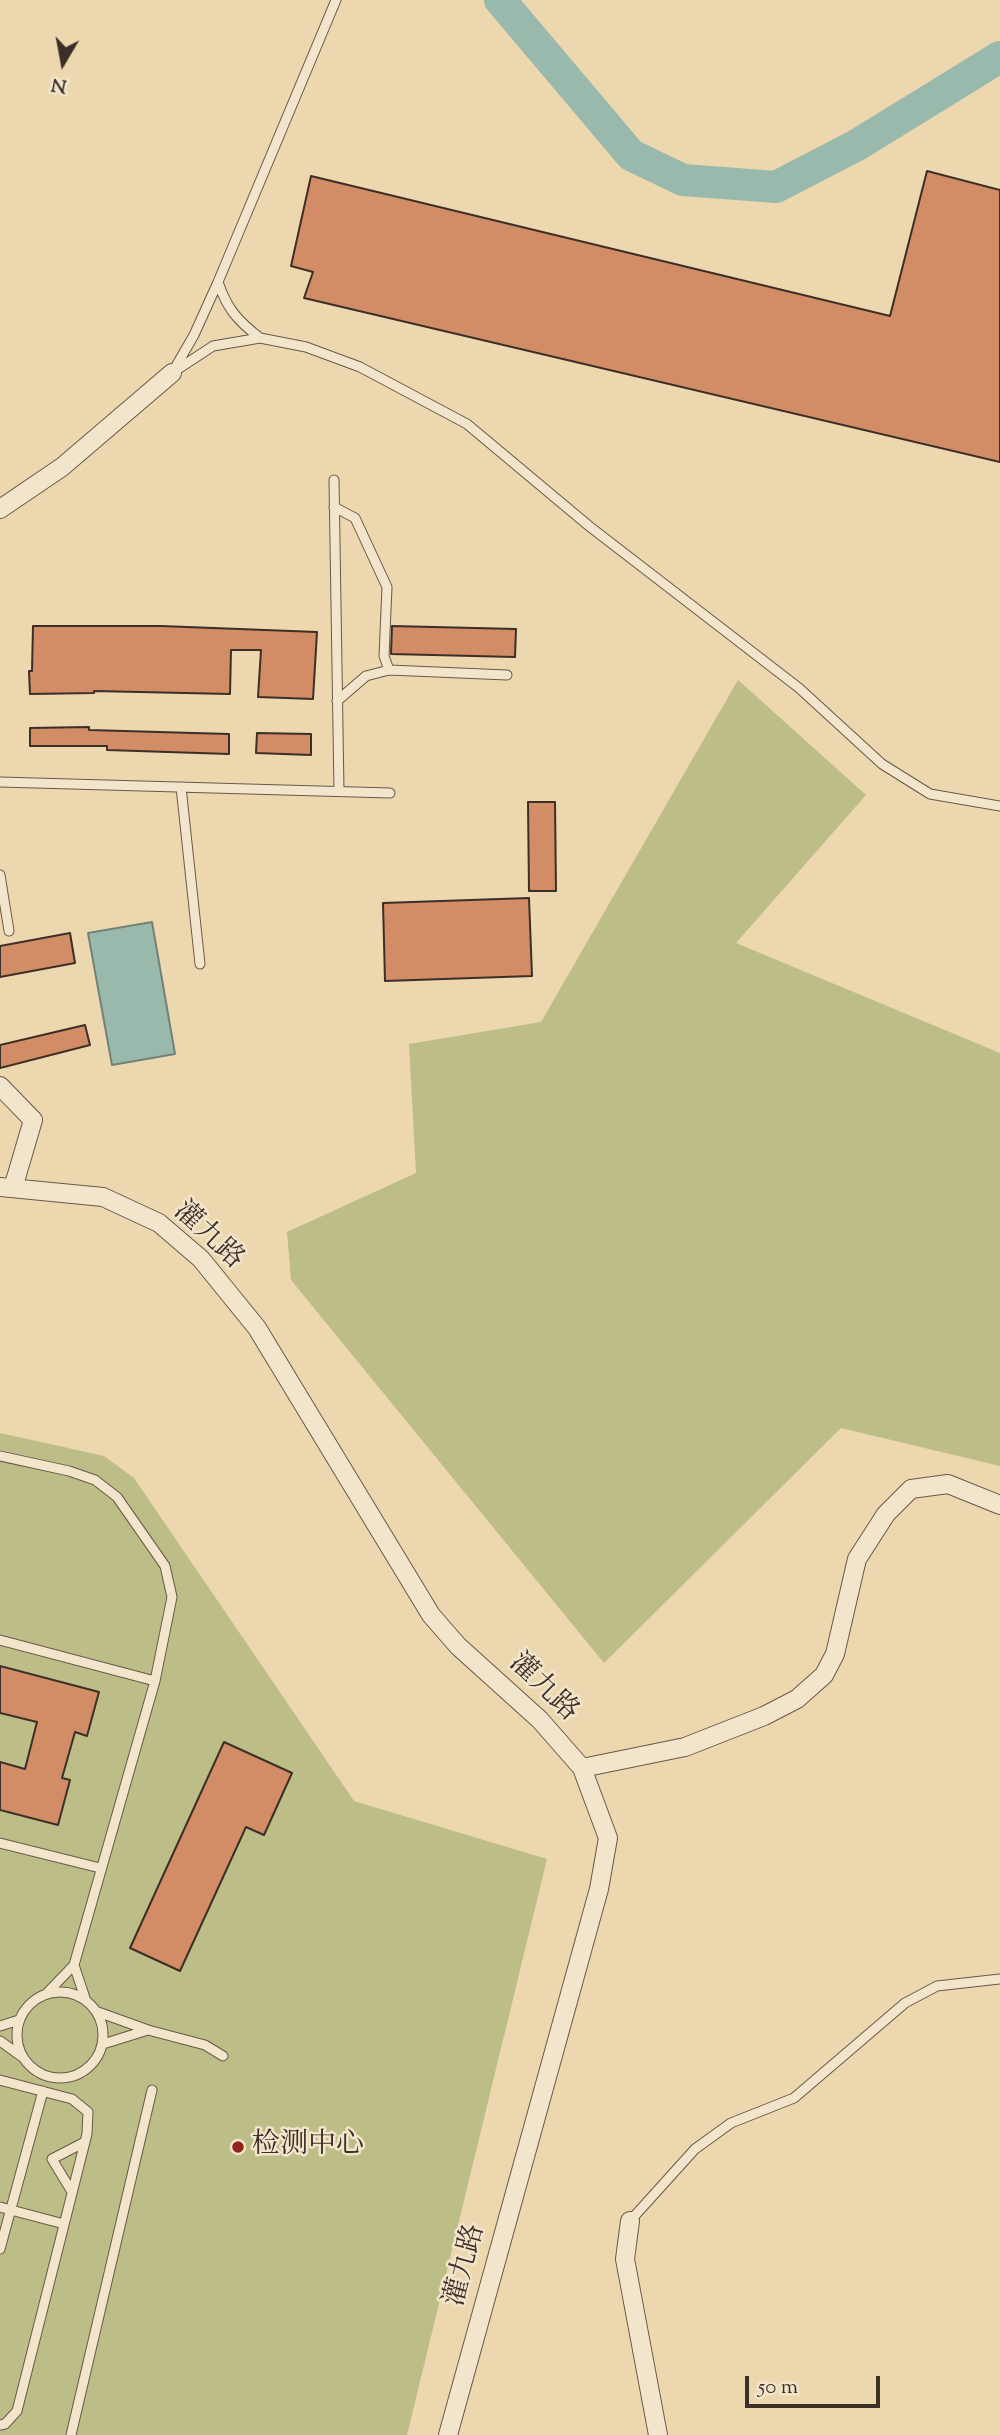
<!DOCTYPE html>
<html>
<head>
<meta charset="utf-8">
<style>
  body { margin:0 }
  #map { position:relative; width:1000px; height:2435px; overflow:hidden; background:#ecd7af; font-family:"Sorts Mill Goudy",serif }
  canvas { display:block }
  .north { position:absolute; left:28px; top:28px; width:70px; height:70px; -webkit-text-stroke:5px #f3e5cb; paint-order:stroke; rotate:190deg; font-size:19px; font-weight:700; line-height:28px; text-align:center; color:#3b2f27 }
  .north::after { content:''; display:block; margin:auto; width:24px; height:32px; background:#3b2f27; clip-path:polygon(50% 0,100% 100%,50% 72%,0 100%) }
  .scale { position:absolute; left:745px; top:2376px; width:135px; height:32px; box-sizing:border-box; border:4px solid #3b2f27; border-top:0; padding-left:9px; font-size:21px; line-height:24px; white-space:nowrap; color:#3b2f27; -webkit-text-stroke:5px #f3e5cb; paint-order:stroke }
</style>
</head>
<body>
<div id="map">
<canvas width="1000" height="2435"></canvas>
<div class="north">N</div>
<div class="scale">50 m</div>
</div>
<script>
const ctx = document.querySelector('canvas').getContext('2d');
ctx.lineJoin = 'round';
function fill(path, color) { ctx.fillStyle = color; ctx.fill(path, 'evenodd'); }
function trace(path, color, width, dash) { ctx.strokeStyle = color; ctx.lineWidth = width; ctx.lineCap = dash ? 'butt' : 'round'; ctx.setLineDash(dash || []); ctx.stroke(path); }
function drawText(font, color, halo, rows, align = 'center') {
  ctx.font = font + ' "Sorts Mill Goudy","Noto Serif SC",serif'; ctx.lineWidth = 5; ctx.setLineDash([]); ctx.textBaseline = 'middle'; ctx.strokeStyle = halo; ctx.fillStyle = color; for (const [text, x, y, turn = 0] of rows) {
    ctx.save(); ctx.translate(x, y); ctx.rotate((+turn || 0) * Math.PI / 180); ctx.textAlign = isNaN(turn) ? turn : align; if (halo) ctx.strokeText(text, 0, 0); ctx.fillText(text, 0, 0); ctx.restore();
  }
}
const green = new Path2D(`
  M738,680L866,795L736,943L1000,1053V1466L841,1428L604,1663L291,1280L287,1232L416,1173L409,1044L541,1022Z
  M0,1433L104,1456L134,1478L354,1801L547,1859L407,2435H0Z`);
const water = new Path2D(`
  M152,922L175,1054L112,1065L88,933Z`);
const river = new Path2D(`
  M500,0L631,155L683,180L776,187L857,145L1000,57`);
const building = new Path2D(`
  M927,171L1000,190V462L304,298L313,272L291,266L311,176L890,316Z
  M33,626H161L317,632L313,699L258,697L261,650H231L230,694L94,691V693L30,694L29,671H32Z
  M392,626L516,629L515,657L391,654Z
  M89,727V730L229,734V754L107,750V746H30V728Z
  M257,733L311,734V755L256,753Z
  M528,802H555L556,891H529Z
  M529,898L532,976L385,981L383,903Z
  M70,933L75,963L0,977V946Z
  M85,1025L90,1045L0,1068V1045Z
  M0,1666L99,1692L87,1736L75,1732L62,1778L70,1780L58,1825L0,1810V1762L25,1769L37,1722L0,1713Z
  M224,1742L292,1773L264,1835L246,1827L180,1971L130,1948Z`);
const service = new Path2D(`
  M218,282C227,309 238,321 260,338
  M175,368L194,335L218,282L336,0
  M172,373L213,346L260,338L306,347L360,367L467,424L589,526L799,688L882,764L930,794L1000,806
  M334,480L339,791
  M334,507L355,518L387,587L384,656L389,670
  M337,701L366,676L389,670L507,675
  M0,782L390,793
  M181,787L200,964
  M0,875L9,931
  M0,1456L69,1471L95,1480L117,1497L165,1566L172,1597L155,1681L74,1965
  M0,1640L155,1681
  M0,1843L100,1868
  M17 2035a43 43 0 1 1 86 0a43 43 0 1 1-86 0Z
  M47,1993L74,1965L85,1998
  M98,2012L148,2030L103,2044
  M0,2026L19,2020
  M148,2030L205,2045L223,2056
  M0,2041L21,2056
  M0,2080L72,2099L88,2112L87,2134L17,2411L5,2424L0,2425
  M72,2192L52,2159L85,2142
  M0,2207L64,2224
  M630,2221L695,2149L731,2123L794,2098L905,2003L937,1986L1000,1979
  M0,2249L43,2091
  M71,2435L152,2090`);
const minor = new Path2D(`
  M0,509L62,467L172,373
  M0,1086L33,1120L13,1188
  M0,1187L103,1197L159,1223L201,1259L257,1328L431,1615L458,1646L540,1720L582,1768L608,1838L599,1889L448,2435
  M582,1768L685,1747L764,1716L797,1699L824,1675L835,1654L857,1559L886,1514L911,1489L948,1484L1000,1505
  M630,2221L625,2259L658,2435`);
const markers = [
  [238,2147,7,"#8f2418"]
];
const streetNames = [
  ["灌九路",207,1237,43],
  ["灌九路",542,1689,44],
  ["灌九路",467,2266,-75]
];
const poiNames = [
  ["检测中心",252,2147]
];
fill(green, '#bdbd87');
fill(water, '#99b9ad');
trace(water, '#738277', 2);
trace(river, '#99b9ad', 32);
fill(building, '#d28d66');
trace(building, '#3b2f27', 2);
trace(service, '#675949', 11);
trace(minor, '#675949', 20);
trace(service, '#f3e5cb', 9);
trace(minor, '#f3e5cb', 18);
for (const [x, y, r, color] of markers) { const dot = new Path2D(); dot.arc(x, y, r, 0, 2 * Math.PI); ctx.fillStyle = color; ctx.fill(dot); trace(dot, '#f3e5cb', 2.5); }
drawText('28px', '#3b2f27', '#f3e5cb', streetNames);
drawText('28px', '#3b2f27', '#f3e5cb', poiNames, 'left');
</script>
</body>
</html>
